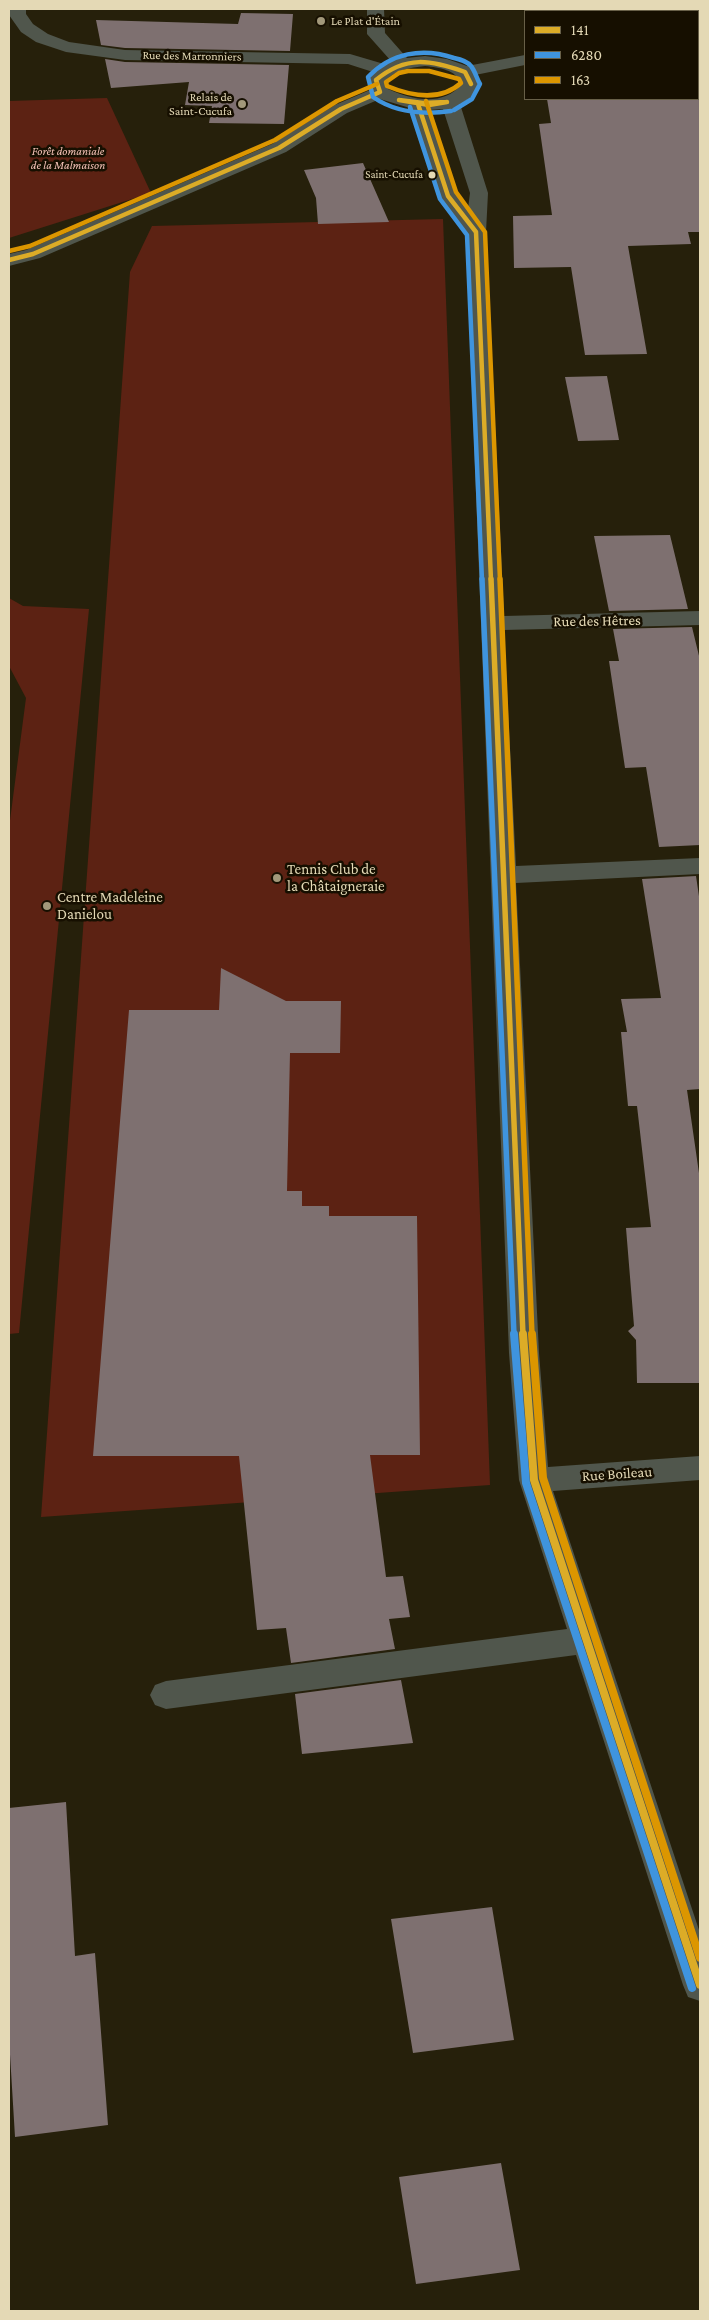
<!DOCTYPE html>
<html>
<head>
<meta charset="utf-8">
<style>
  body { margin:0 }
  #map { position:relative; width:709px; height:2320px; overflow:hidden; background:#26200b; font-family:"Crimson Pro",serif }
  canvas { display:block }
  .frame { position:absolute; inset:0; border:10px solid #e4d9b5; pointer-events:none }
  .legend { position:absolute; left:524px; top:10px; width:175px; height:90px; box-sizing:border-box; background:#160f00; border:1px solid #686048; margin:0; padding:6px 9px; list-style:none; font-size:15px; color:#e4d9b5 }
  .legend li { display:flex; align-items:center; gap:10px; height:25px }
  .legend b { width:25px; border:1px solid #686048 }
</style>
</head>
<body>
<div id="map">
<canvas width="709" height="2320"></canvas>
<div class="frame"></div>
<ul class="legend">
<li><b style="height:6px;background:#dcac27"></b>141</li>
<li><b style="height:6px;background:#3f94de"></b>6280</li>
<li><b style="height:6px;background:#dc9600"></b>163</li>
</ul>
</div>
<script>
const ctx = document.querySelector('canvas').getContext('2d');
ctx.lineJoin = 'round';
function fill(path, color) { ctx.fillStyle = color; ctx.fill(path, 'evenodd'); }
function trace(path, color, width, dash) { ctx.strokeStyle = color; ctx.lineWidth = width; ctx.lineCap = dash ? 'butt' : 'round'; ctx.setLineDash(dash || []); ctx.stroke(path); }
function drawText(font, color, halo, rows, align = 'center') {
  ctx.font = font + ' "Crimson Pro",serif'; ctx.lineWidth = 5; ctx.setLineDash([]); ctx.textBaseline = 'middle'; ctx.strokeStyle = halo; ctx.fillStyle = color; for (const [text, x, y, turn = 0] of rows) {
    ctx.save(); ctx.translate(x, y); ctx.rotate((+turn || 0) * Math.PI / 180); ctx.textAlign = isNaN(turn) ? turn : align; if (halo) ctx.strokeText(text, 0, 0); ctx.fillText(text, 0, 0); ctx.restore();
  }
}
const green = new Path2D(`
  M107,98L151,193L9,238V101Z
  M443,219L490,1485L41,1517L130,272L152,226Z
  M9,598L23,606L89,609L19,1333L9,1334V828L26,698L9,666Z`);
const building = new Path2D(`
  M241,13L293,14L290,51L125,48L101,45L96,20L238,24Z
  M105,59L125,62L289,65L284,124L209,123L212,106L185,105L189,82L111,88Z
  M547,99H700V232H688L691,244L628,246L647,354L585,355L571,267L514,268L513,216L552,215L539,124L551,123Z
  M363,163L389,222L318,224L316,198L304,170Z
  M607,376L619,440L578,441L565,377Z
  M670,535L688,609L609,611L594,536Z
  M692,627L700,660V845L659,847L646,767L625,768L609,661H619L613,629Z
  M696,876L700,903V1089L687,1090L700,1180V1383H637L636,1340L628,1331L634,1326L626,1228L651,1227L637,1106H628L621,1032H627L621,999L661,998L642,879Z
  M221,968L286,1001H341L340,1053H290L287,1191H302V1206H329V1216H417L420,1455H370L386,1577L403,1576L410,1617L389,1619L395,1649L291,1663L286,1628L257,1630L239,1456H93L129,1010H219Z
  M401,1680L413,1743L302,1754L295,1694Z
  M66,1802L75,1956L95,1953L108,2125L15,2137L9,2038V1808Z
  M492,1907L514,2040L413,2053L391,1919Z
  M501,2163L520,2270L416,2284L399,2177Z`);
const minor = new Path2D(`
  M10,9H26V14L33,24L48,34L69,42L125,50L350,54L384,64L391,61L367,34V9H384L385,33L407,58L425,56L447,59L467,66L525,55V65L475,75L480,84L470,98L460,104L488,193L486,232L504,616L700,611V625L504,630L516,866L700,858V874L516,883L539,1353L548,1467L700,1456V1480L553,1491L700,1933V2001L688,1997L683,1985L576,1655L166,1709L155,1705L150,1695L155,1685L166,1681L567,1629L519,1480L509,1353L466,232L439,196L410,108L380,99L347,113L286,152L40,258L9,266V254L26,250L272,144L335,105L370,90L367,80L373,72L348,64L125,60L66,52L36,42L21,32L9,15ZM425,66C440,68 455,69 462,84C443,107 412,100 388,89L385,81C397,69 409,68 425,66ZM443,109L470,193L468,209L457,195L429,110Z
  M698,46H700V56H698Z`);
const bus1Far2 = new Path2D(`
  M380,92L376,80C406,55 431,60 465,72L471,84
  M399,100L423,103L447,102
  M399,100L429,105L447,102
  M418,104L448,196L476,232L491,580
  M9,260L33,254L279,148L341,109L380,92`);
const bus1Far1 = new Path2D(`
  M491,579L523,1335`);
const bus1 = new Path2D(`
  M523,1334L534,1480L700,1985`);
const bus2Far2 = new Path2D(`
  M410,107L440,199L467,235L482,580
  M451,111C423,115 396,113 373,97L368,77C391,53 422,47 454,58C459,59 468,62 471,66C475,71 477,79 480,84L472,99L454,110`);
const bus2Far1 = new Path2D(`
  M482,579L514,1335`);
const bus2 = new Path2D(`
  M514,1334L526,1483L692,1988`);
const bus3Far2 = new Path2D(`
  M408,71H429L459,79L461,83C440,102 411,96 387,86L386,82L399,73Z
  M426,101L456,192L485,232L500,580
  M9,251L30,246L275,140L337,101L377,84`);
const bus3Far1 = new Path2D(`
  M500,579L532,1335`);
const bus3 = new Path2D(`
  M532,1334L543,1478L700,1958`);
const markers = [
  [321,21,5,"#a2987a"],
  [242,104,5,"#a2987a"],
  [432,175,4.5,"#e4d9b5"],
  [277,878,5,"#a2987a"],
  [47,906,5,"#a2987a"]
];
const farBusnames = [
  ["Saint-Cucufa",423,175]
];
const farPoinames = [
  ["Le Plat d'Étain",331,21],
  ["Relais de",232,97,"right"],
  ["Saint-Cucufa",232,111,"right"]
];
const farStreetnames = [
  ["Rue des Marronniers",192,56,1]
];
const farParknames = [
  ["Forêt domaniale",68,151],
  ["de la Malmaison",68,165]
];
const streetNames = [
  ["Rue des Hêtres",597,621,-1],
  ["Rue Boileau",617,1474,-4]
];
const poiNames = [
  ["Tennis Club de",287,869],
  ["la Châtaigneraie",287,886],
  ["Centre Madeleine",57,897],
  ["Danielou",57,914]
];
fill(green, '#5c2213');
fill(building, '#7e7070');
fill(minor, '#50564c');
trace(bus1Far2, '#dcac27', 4.5);
trace(bus1Far1, '#dcac27', 5.5);
trace(bus1, '#dcac27', 8);
trace(bus2Far2, '#3f94de', 4.5);
trace(bus2Far1, '#3f94de', 5.5);
trace(bus2, '#3f94de', 8);
trace(bus3Far2, '#dc9600', 4.5);
trace(bus3Far1, '#dc9600', 5.5);
trace(bus3, '#dc9600', 8);
for (const [x, y, r, color] of markers) { const dot = new Path2D(); dot.arc(x, y, r, 0, 2 * Math.PI); ctx.fillStyle = color; ctx.fill(dot); trace(dot, '#160f00', 2); }
drawText('11px', '#e4d9b5', '#160f00', farBusnames, 'right');
drawText('12px', '#e4d9b5', '#160f00', farPoinames, 'left');
drawText('12px', '#e4d9b5', '#160f00', farStreetnames);
drawText('italic 12px', '#f5c3b7', '#160f00', farParknames);
drawText('15px', '#e4d9b5', '#160f00', streetNames);
drawText('15px', '#e4d9b5', '#160f00', poiNames, 'left');
</script>
</body>
</html>
